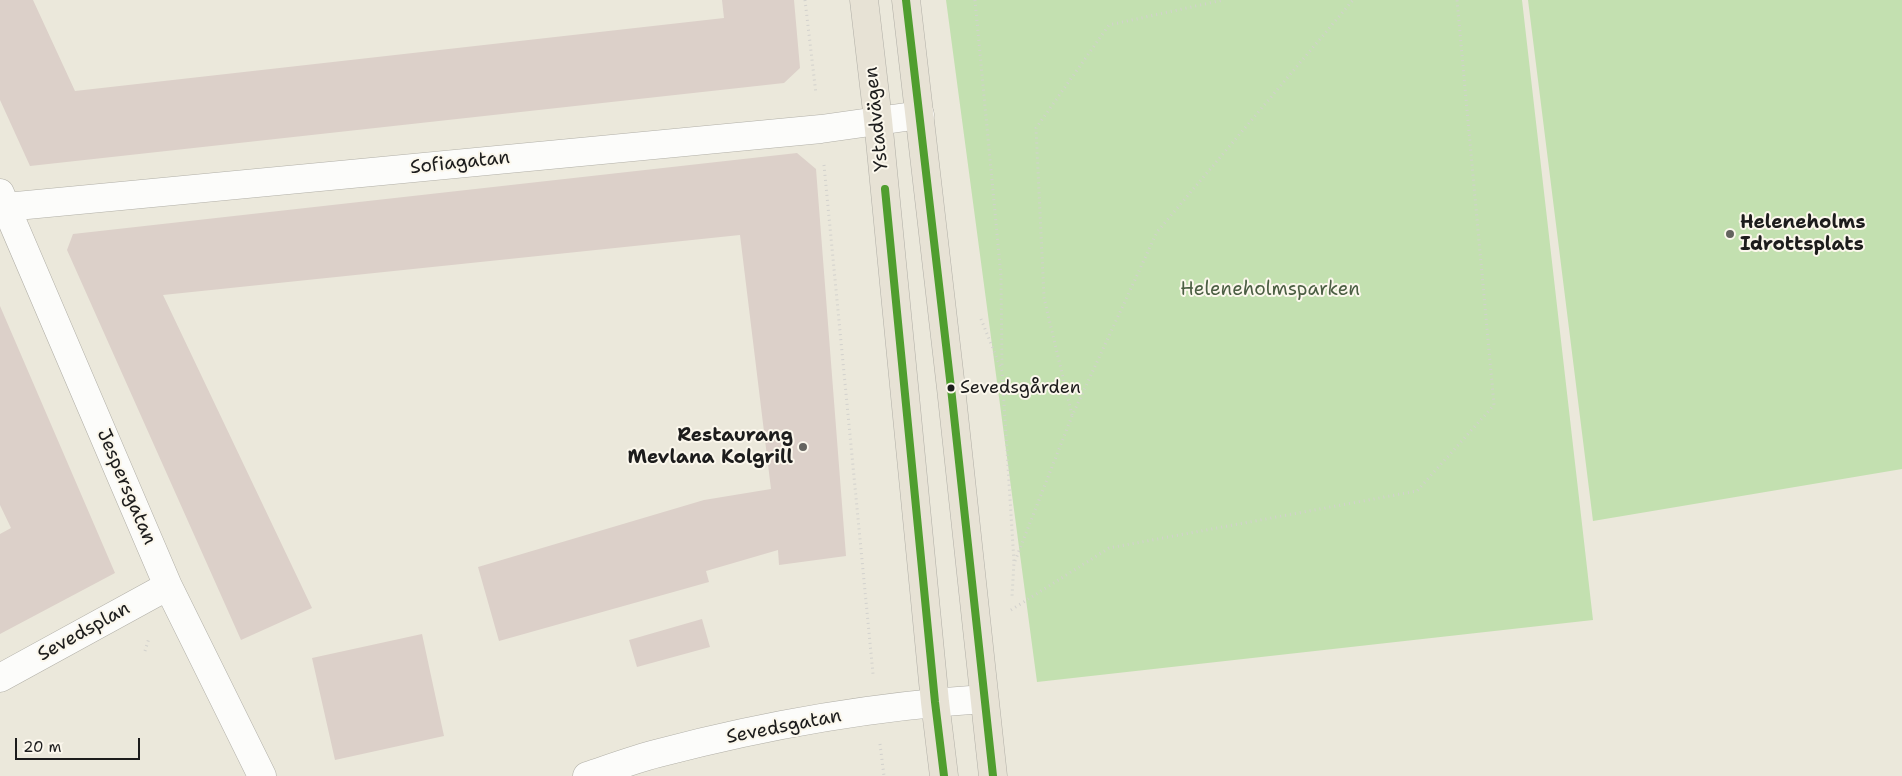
<!DOCTYPE html>
<html>
<head>
<meta charset="utf-8">
<style>
  body { margin:0 }
  #map { position:relative; width:1902px; height:776px; overflow:hidden; background:#ebe8db; font-family:"Shantell Sans",sans-serif }
  canvas { display:block }
  .scale { position:absolute; left:15px; top:738px; width:125px; height:22px; box-sizing:border-box; border:2px solid #1c1c1c; border-top:0; padding-left:6px; font-size:15px; line-height:18px; white-space:nowrap; color:#1c1c1c; -webkit-text-stroke:4px #fbf7ec; paint-order:stroke }
</style>
</head>
<body>
<div id="map">
<canvas width="1902" height="776"></canvas>
<div class="scale">20 m</div>
</div>
<script>
const ctx = document.querySelector('canvas').getContext('2d');
ctx.lineJoin = 'round';
function fill(path, color) { ctx.fillStyle = color; ctx.fill(path, 'evenodd'); }
function trace(path, color, width, dash) { ctx.strokeStyle = color; ctx.lineWidth = width; ctx.lineCap = dash ? 'butt' : 'round'; ctx.setLineDash(dash || []); ctx.stroke(path); }
function drawText(font, color, halo, rows, align = 'center') {
  ctx.font = font + ' "Shantell Sans",sans-serif'; ctx.lineWidth = 4; ctx.setLineDash([]); ctx.textBaseline = 'middle'; ctx.strokeStyle = halo; ctx.fillStyle = color; for (const [text, x, y, turn = 0] of rows) {
    ctx.save(); ctx.translate(x, y); ctx.rotate((+turn || 0) * Math.PI / 180); ctx.textAlign = isNaN(turn) ? turn : align; if (halo) ctx.strokeText(text, 0, 0); ctx.fillText(text, 0, 0); ctx.restore();
  }
}
const green = new Path2D(`
  M946,0H1522L1593,620L1037,682Z
  M1528,0H1902V469L1593,521Z`);
const building = new Path2D(`
  M0,0H33L75,91L724,18L722,0H794L800,68L784,83L30,166L0,100Z
  M797,153L816,169L846,556L779,565L778,550L706,571L709,582L499,641L478,567L704,500L771,489L740,235L163,295L312,608L241,640L67,250L73,234Z
  M0,306L115,573L0,634V534L11,528L0,505Z
  M702,619L710,647L637,667L629,640Z
  M422,634L444,736L335,760L312,658Z`);
const path = new Path2D(`
  M805,0L816,94
  M975,0L1001,276L1002,368
  M824,165L873,674
  M981,319L1002,371L1014,562L1012,596
  M989,385L1002,383
  M1072,415L1044,298L1036,128L1109,25L1223,0
  M1015,561L1072,416L1157,232L1353,0
  M1011,610L1109,548L1417,491L1494,405L1457,0
  M145,651L149,638
  M880,744L884,776`);
const minor = new Path2D(`
  M0,193L168,586L262,776
  M0,210L6,207L821,129L920,115
  M0,678L168,586
  M587,776C611,768 635,759 659,753C765,725 875,706 984,699`);
const major = new Path2D(`
  M864,0L878,120L935,702L944,776
  M906,0L951,388L993,776`);
const bus1 = new Path2D(`
  M906,0L951,388L993,776
  M885,189L935,702L944,776`);
const markers = [
  [1730,234,5,"#64635f"],
  [951,388,4.5,"#1c1c1c"],
  [803,447,5,"#64635f"]
];
const busNames = [
  ["Sevedsgården",960,388]
];
const streetNames = [
  ["Ystadvägen",877,119,-96],
  ["Sofiagatan",460,163,-6],
  ["Jespersgatan",126,487,67],
  ["Sevedsplan",84,632,-29],
  ["Sevedsgatan",784,727,-11]
];
const poiNames = [
  ["Heleneholms",1740,223],
  ["Idrottsplats",1740,245],
  ["Restaurang",793,436,"right"],
  ["Mevlana Kolgrill",793,458,"right"]
];
const parkNames = [
  ["Heleneholmsparken",1270,290]
];
fill(green, '#c3e0b0');
fill(building, '#dcd0c9');
trace(minor, '#b1afa7', 29);
trace(major, '#b1afa7', 29);
trace(path, '#d2d1cd', 3, [1, 4]);
trace(minor, '#fcfcfa', 28);
trace(major, '#e7e2d5', 28);
trace(bus1, '#509e2f', 8);
for (const [x, y, r, color] of markers) { const dot = new Path2D(); dot.arc(x, y, r, 0, 2 * Math.PI); ctx.fillStyle = color; ctx.fill(dot); trace(dot, '#fbf7ec', 2); }
drawText('18px', '#1c1c1c', '#fbf7ec', busNames, 'left');
drawText('19px', '#1c1c1c', '#fbf7ec', streetNames);
drawText('bold 19px', '#1c1c1c', '#fbf7ec', poiNames, 'left');
drawText('19px', '#4b5e43', '#fbf7ec', parkNames);
</script>
</body>
</html>
